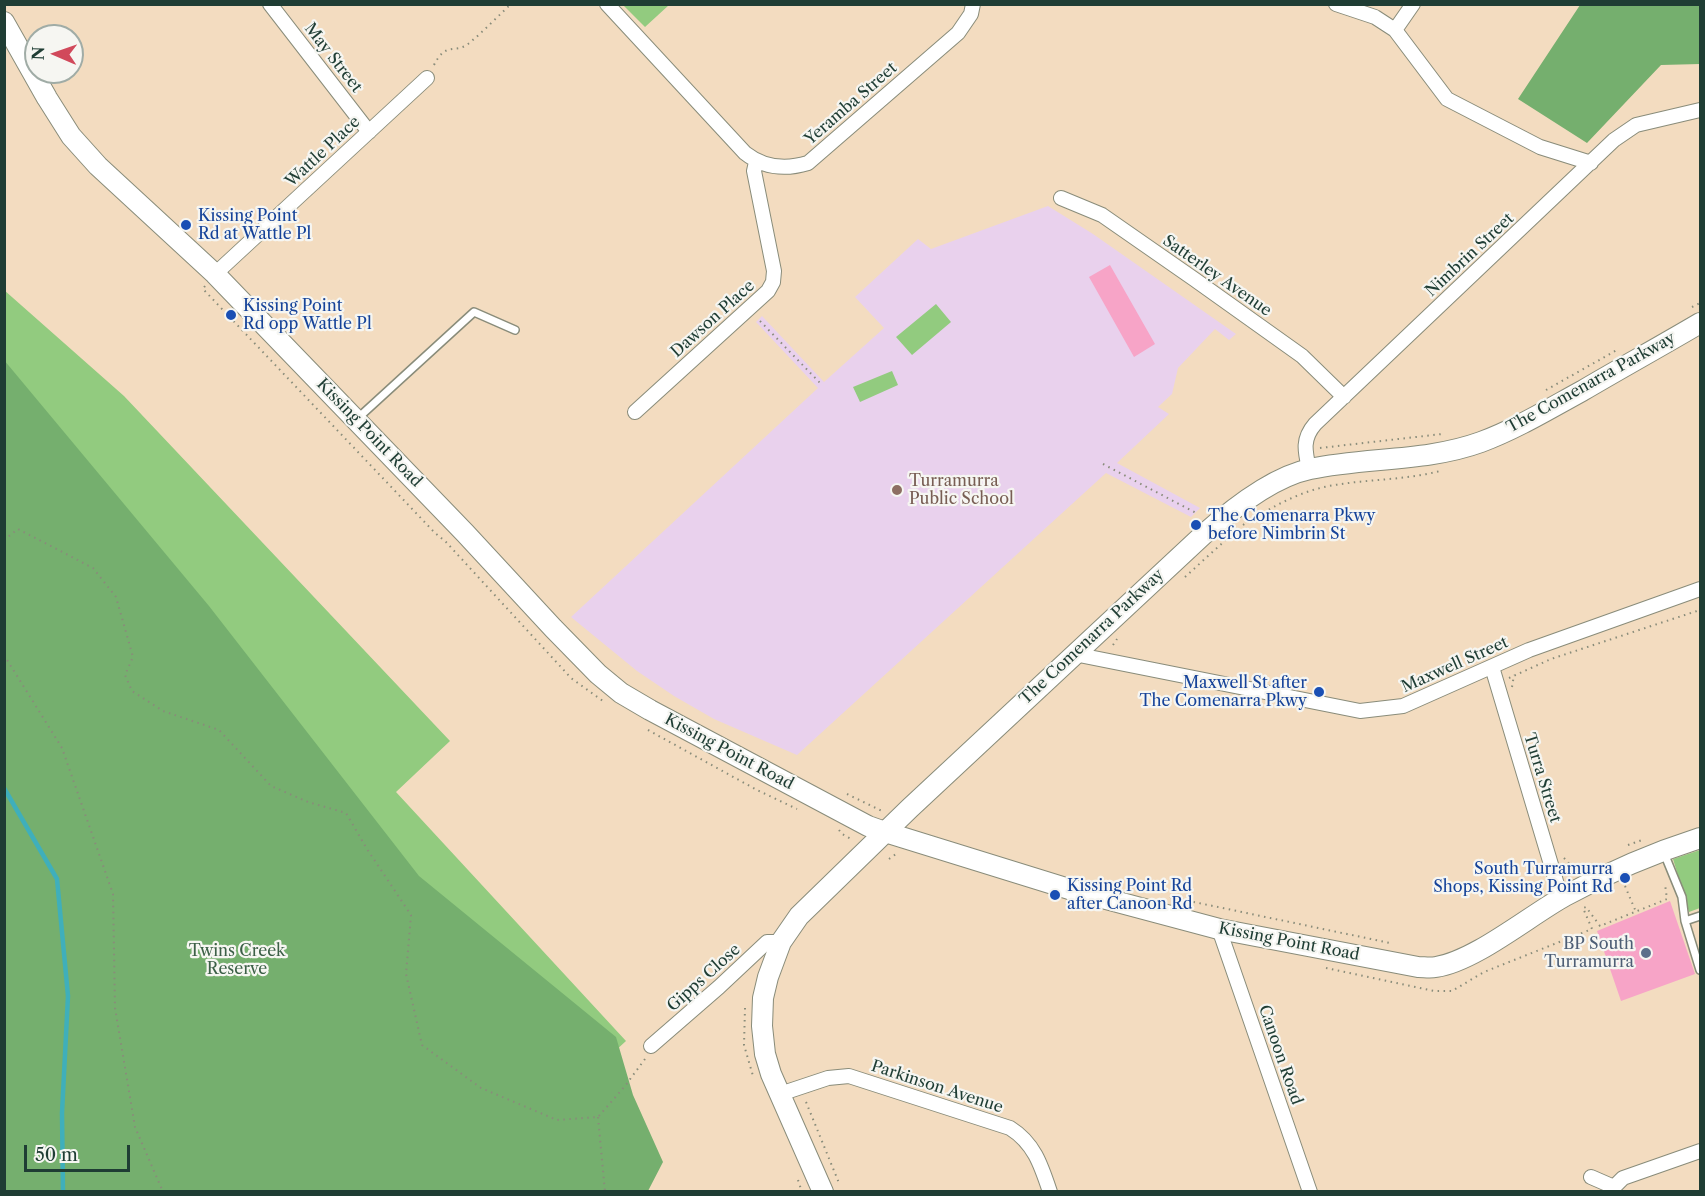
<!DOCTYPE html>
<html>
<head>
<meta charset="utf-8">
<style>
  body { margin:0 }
  #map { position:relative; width:1705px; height:1196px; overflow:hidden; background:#f3dcc0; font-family:"Libre Caslon Text",serif }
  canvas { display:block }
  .frame { position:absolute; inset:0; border:6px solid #1f3d34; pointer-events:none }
  .north { position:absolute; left:24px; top:24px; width:60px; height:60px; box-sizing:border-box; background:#f6f6f2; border:2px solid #a0aca6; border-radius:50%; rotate:272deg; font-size:16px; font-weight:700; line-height:24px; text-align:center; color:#1f3d34 }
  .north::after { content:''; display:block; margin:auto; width:21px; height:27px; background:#d1495b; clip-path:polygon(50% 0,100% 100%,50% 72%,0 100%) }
  .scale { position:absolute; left:24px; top:1145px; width:106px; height:27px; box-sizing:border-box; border:3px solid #1f3d34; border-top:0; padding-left:8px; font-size:18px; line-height:21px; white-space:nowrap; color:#1f3d34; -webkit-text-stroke:4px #f6f6f2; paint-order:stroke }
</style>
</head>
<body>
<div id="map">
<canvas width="1705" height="1196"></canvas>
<div class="frame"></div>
<div class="north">N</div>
<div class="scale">50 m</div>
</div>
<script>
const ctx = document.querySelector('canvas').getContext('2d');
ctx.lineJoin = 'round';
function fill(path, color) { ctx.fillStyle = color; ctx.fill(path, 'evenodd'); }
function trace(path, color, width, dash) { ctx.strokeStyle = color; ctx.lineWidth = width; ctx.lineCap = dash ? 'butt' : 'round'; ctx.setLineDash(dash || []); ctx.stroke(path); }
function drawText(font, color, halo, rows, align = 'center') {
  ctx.font = font + ' "Libre Caslon Text",serif'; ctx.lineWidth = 4.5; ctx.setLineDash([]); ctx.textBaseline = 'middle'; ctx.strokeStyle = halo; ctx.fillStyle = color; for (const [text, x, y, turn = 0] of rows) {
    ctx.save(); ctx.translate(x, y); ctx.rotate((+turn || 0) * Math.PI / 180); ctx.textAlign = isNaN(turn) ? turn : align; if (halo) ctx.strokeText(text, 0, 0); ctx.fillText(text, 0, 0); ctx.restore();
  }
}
const built = new Path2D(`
  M1048,206L1093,234L1236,334L1229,340L1215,329L1178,368L1172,394L1158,407L1169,414L1117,463L1200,508L1191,517L1106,473L797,755L714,719L674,696L637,671L571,617L818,388L756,322L762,316L824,382L884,328L855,297L918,239L931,249Z`);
const green = new Path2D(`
  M623,5H669L645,27Z
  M4,290L124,396L450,741L396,792L626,1041L462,1191H5Z
  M936,304L951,322L912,355L896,337Z
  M892,371L898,385L860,402L853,387Z
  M1700,850V908L1689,912L1673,859Z`);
const forest = new Path2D(`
  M1580,5H1700V64L1661,65L1587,143L1518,99Z
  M4,360L209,606L419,876L616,1037L633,1095L663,1162L648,1191H5Z`);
const stream = new Path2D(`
  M4,788L57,879L68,996L62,1113L63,1192`);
const building = new Path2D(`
  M1110,265L1155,344L1134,357L1089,277Z
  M1670,901L1695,974L1621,1001L1597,931Z`);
const path = new Path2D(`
  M434,65C446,41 455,54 468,44C483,32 497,17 511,4
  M205,286L203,289L435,533L446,542L571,678L603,701
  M1692,307L1700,303
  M760,321L822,385
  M1546,390L1617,350
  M1320,448L1442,434
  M1103,464L1198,514
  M1243,525C1272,507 1301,490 1335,485C1370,479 1406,480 1440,471
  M4,540L18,529L93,568L116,597L133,657L125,675L132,691L163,711L219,730L271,786L308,802L346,813L367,849L411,915L406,974L422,1045L481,1088L557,1120L598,1117L625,1086L645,1059
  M1185,577L1230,536
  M1113,645L1117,639
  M4,655L62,748L113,894L115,1008L135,1127L163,1192
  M1509,678L1551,659L1700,610
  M1512,687L1514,675
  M648,730L757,790L797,809
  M847,794L882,811
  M839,830L842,834L853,840
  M1628,845L1645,839
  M1564,858L1576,871
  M889,859L896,854
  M1625,886L1636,912
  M1170,897L1390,943
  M1326,968L1434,991H1452L1484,972L1592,929L1583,908L1586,907L1600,926L1667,899L1665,884
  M745,1008L744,1045L753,1076
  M806,1102L839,1183
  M598,1117L605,1192
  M798,1180L802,1192`);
const lane = new Path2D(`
  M358,418L474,312L515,330
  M1664,853L1682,897L1685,921L1700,970
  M1685,921L1700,916`);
const street = new Path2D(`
  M270,4L369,132
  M607,4L745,153C764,168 785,170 808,163L958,33L971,14L973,4
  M1336,4L1375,17L1395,30L1447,99L1540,147L1591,163
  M1395,30L1413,4
  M1061,198L1102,215L1194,279L1302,356L1344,397
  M215,274L427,78
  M635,412L768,291L773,282L774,271L754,171L756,162
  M1309,469C1305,451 1302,439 1315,424L1614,140L1636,125L1700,110
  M1074,654L1360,711L1403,706L1529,650L1700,589
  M1492,667L1561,898
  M1219,929L1310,1192
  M651,1046L719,987L767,942H781
  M780,1094L828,1078L849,1076L1010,1128C1034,1143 1041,1165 1050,1192
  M1591,1177L1614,1187
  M1613,1192L1614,1187L1623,1178L1700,1151`);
const secondary = new Path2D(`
  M4,22L47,98L71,136L98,166L215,274L465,533L553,628L598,674L621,693L650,710L868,826L885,832L1069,889L1219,929L1418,967C1424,967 1430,968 1436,967C1475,961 1529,916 1565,896C1609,872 1653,853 1700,838
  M823,1192L771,1074L765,1054L762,1026L763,998L768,977L781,942L799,916L910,808L1203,535C1232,509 1272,477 1310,469C1367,457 1426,462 1481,442C1516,429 1549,409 1582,391C1621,368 1661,346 1700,323`);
const markers = [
  [186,225,6,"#1a4fb4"],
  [231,315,6,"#1a4fb4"],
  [897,490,6,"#8d6e63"],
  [1196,525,6,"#1a4fb4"],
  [1319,692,6,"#1a4fb4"],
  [1625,878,6,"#1a4fb4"],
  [1055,895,6,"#1a4fb4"],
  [1646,953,6,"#5c6f8a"]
];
const streetNames = [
  ["May Street",333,58,52],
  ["Yeramba Street",851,104,-41],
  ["Wattle Place",323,152,-43],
  ["Nimbrin Street",1470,255,-43],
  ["Satterley Avenue",1217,276,35],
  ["Dawson Place",713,319,-42],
  ["The Comenarra Parkway",1591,383,-29],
  ["Kissing Point Road",369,433,46],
  ["The Comenarra Parkway",1092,637,-43],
  ["Maxwell Street",1455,665,-24],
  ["Kissing Point Road",729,752,28],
  ["Turra Street",1542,778,73],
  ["Kissing Point Road",1289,942,11],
  ["Gipps Close",704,978,-42],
  ["Canoon Road",1280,1055,71],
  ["Parkinson Avenue",937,1087,18]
];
const transitNames = [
  ["Kissing Point",198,216],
  ["Rd at Wattle Pl",198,234],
  ["Kissing Point",243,306],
  ["Rd opp Wattle Pl",243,324],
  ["The Comenarra Pkwy",1208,516],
  ["before Nimbrin St",1208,534],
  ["Maxwell St after",1307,683,"right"],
  ["The Comenarra Pkwy",1307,701,"right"],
  ["South Turramurra",1613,869,"right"],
  ["Shops, Kissing Point Rd",1613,887,"right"],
  ["Kissing Point Rd",1067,886],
  ["after Canoon Rd",1067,904]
];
const educationNames = [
  ["Turramurra",909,481],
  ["Public School",909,499]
];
const serviceNames = [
  ["BP South",1634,944],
  ["Turramurra",1634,962]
];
const parkNames = [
  ["Twins Creek",237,951],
  ["Reserve",237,969]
];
fill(built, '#e9d1ed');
fill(green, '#92cb7f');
fill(forest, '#75af6e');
trace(stream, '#3fafbb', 4.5);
fill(building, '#f7a4c7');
trace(lane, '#898c7a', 10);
trace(street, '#898c7a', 16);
trace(secondary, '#898c7a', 22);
trace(path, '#898c7a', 2, [1.5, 4.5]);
trace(lane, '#fff', 7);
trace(street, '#fff', 14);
trace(secondary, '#fff', 20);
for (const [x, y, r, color] of markers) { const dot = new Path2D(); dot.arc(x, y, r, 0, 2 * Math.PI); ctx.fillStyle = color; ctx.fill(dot); trace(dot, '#f6f6f2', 2); }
drawText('16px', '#1f3d34', '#f6f6f2', streetNames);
drawText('16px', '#164399', '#f6f6f2', transitNames, 'left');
drawText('16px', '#785e54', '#f6f6f2', educationNames, 'left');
drawText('16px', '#4e5e75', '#f6f6f2', serviceNames, 'right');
drawText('16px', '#3c6047', '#f6f6f2', parkNames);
</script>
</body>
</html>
